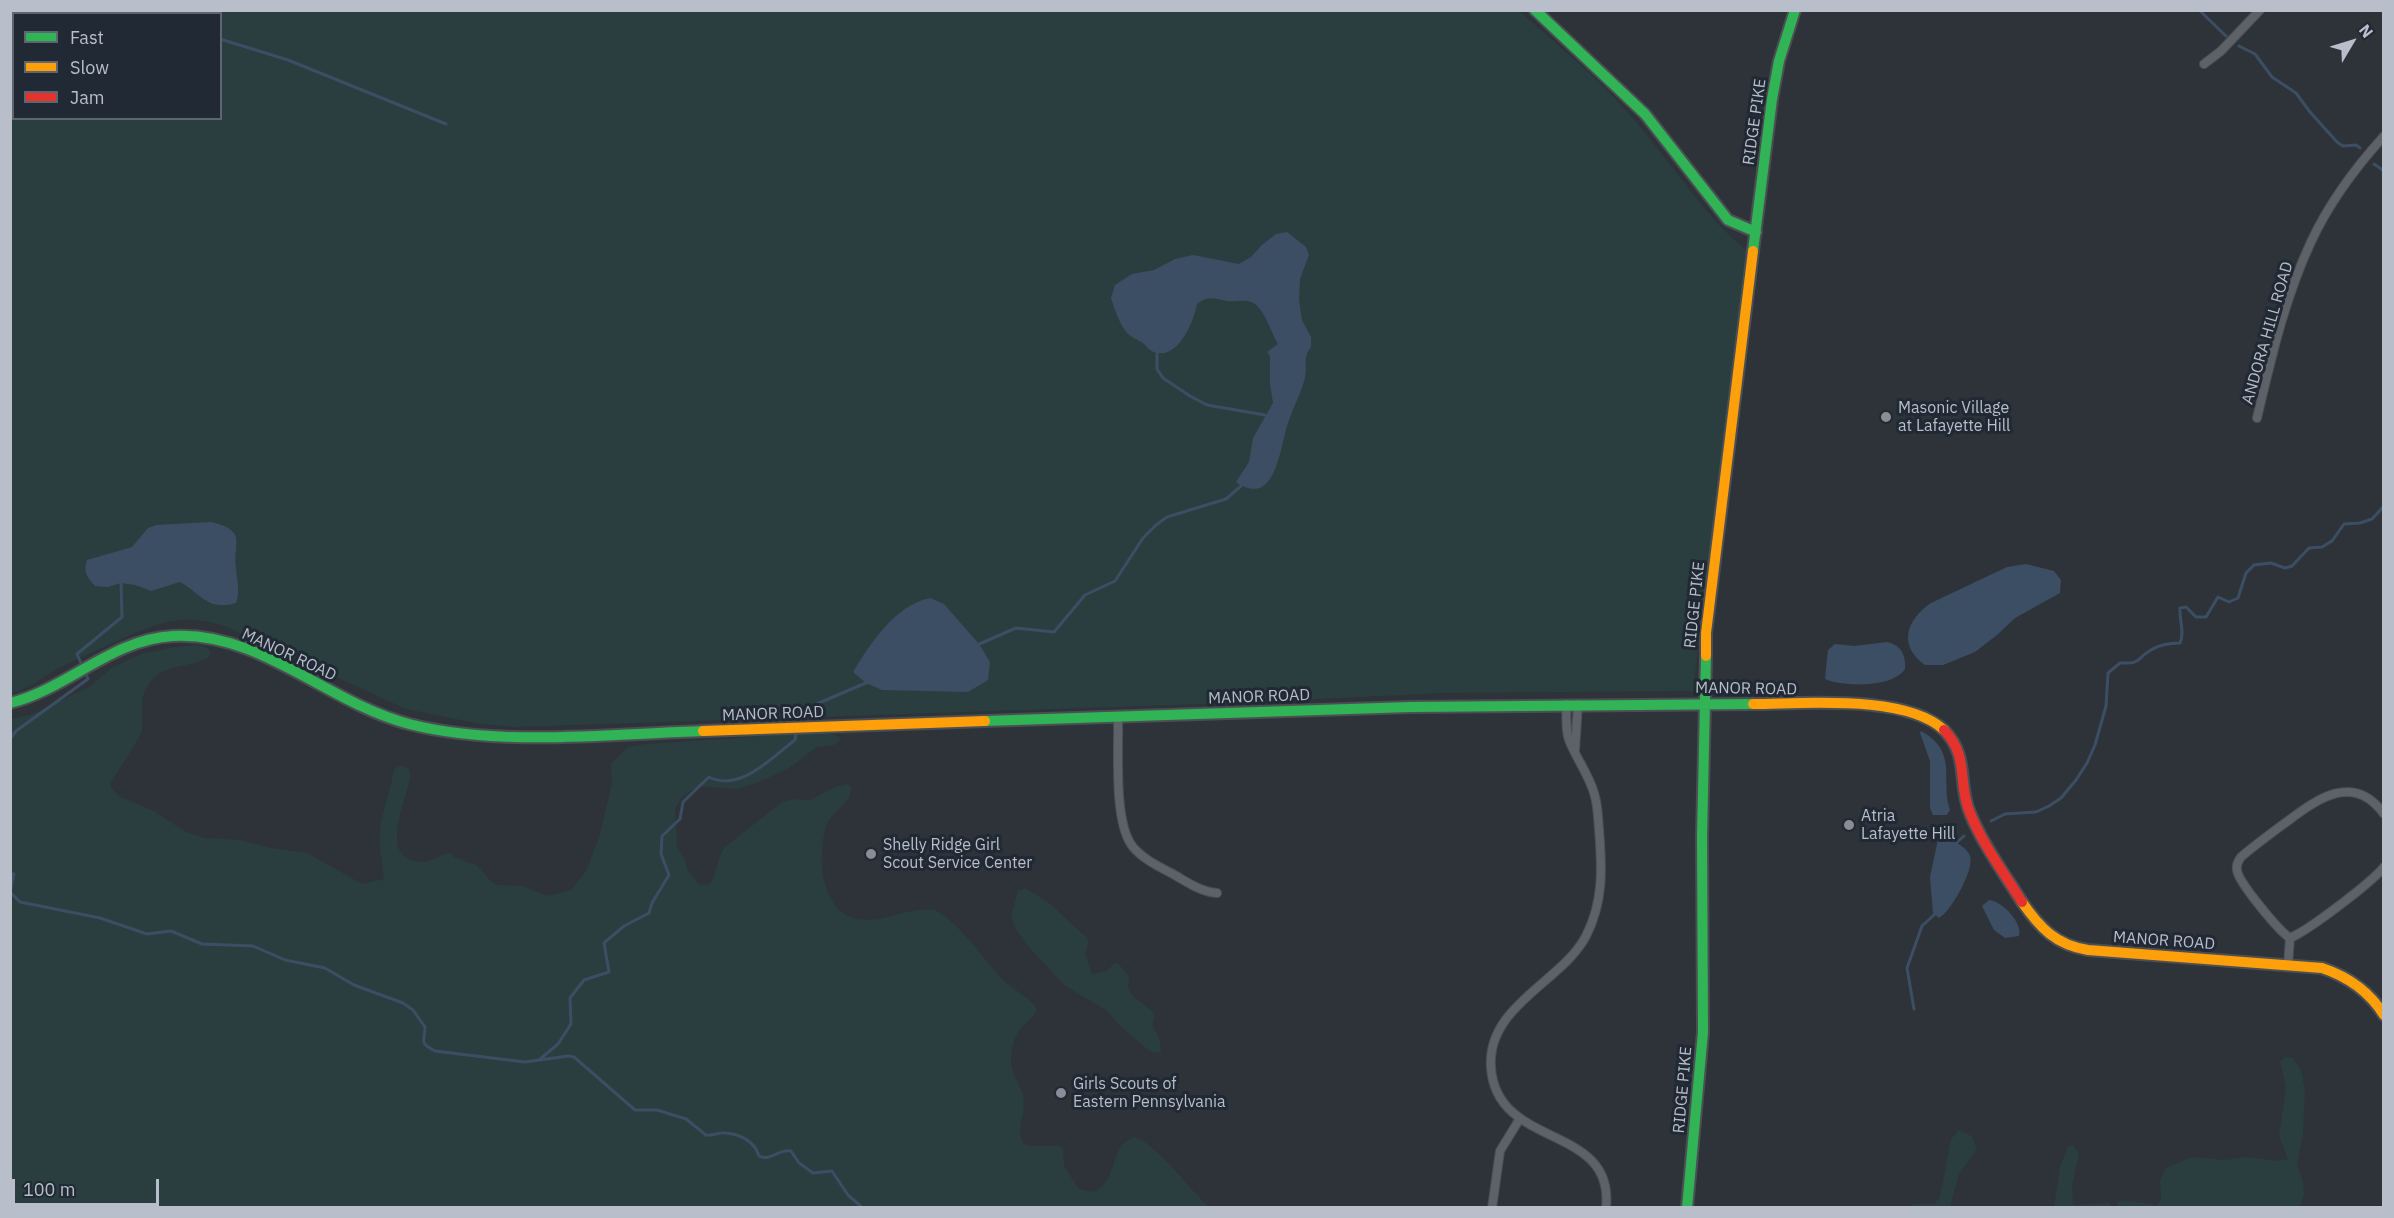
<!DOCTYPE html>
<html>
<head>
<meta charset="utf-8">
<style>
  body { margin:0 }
  #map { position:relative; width:2394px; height:1218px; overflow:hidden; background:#2d3339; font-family:"IBM Plex Sans",sans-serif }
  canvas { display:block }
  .frame { position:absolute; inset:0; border:12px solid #b8bfca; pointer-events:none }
  .legend { position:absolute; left:12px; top:12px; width:210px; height:108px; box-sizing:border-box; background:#202934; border:2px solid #5d6570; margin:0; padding:8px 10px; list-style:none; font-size:18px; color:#b8bfca }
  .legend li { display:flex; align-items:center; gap:12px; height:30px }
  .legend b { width:30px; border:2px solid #5d6570 }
  .north { position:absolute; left:2322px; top:12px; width:60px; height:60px; -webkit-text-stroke:4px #202934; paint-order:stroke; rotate:52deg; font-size:16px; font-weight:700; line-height:24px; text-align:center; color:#b8bfca }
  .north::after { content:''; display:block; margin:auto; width:21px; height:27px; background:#b8bfca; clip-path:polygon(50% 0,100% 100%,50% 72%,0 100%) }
  .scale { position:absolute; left:12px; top:1179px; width:147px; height:27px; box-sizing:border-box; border:3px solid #b8bfca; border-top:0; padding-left:8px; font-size:18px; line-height:21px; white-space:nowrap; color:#b8bfca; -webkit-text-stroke:4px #202934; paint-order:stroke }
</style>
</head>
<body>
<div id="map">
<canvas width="2394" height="1218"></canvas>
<div class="frame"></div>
<ul class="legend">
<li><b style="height:8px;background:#30b455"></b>Fast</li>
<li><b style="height:8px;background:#ff9f0a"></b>Slow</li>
<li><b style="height:8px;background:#e5322d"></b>Jam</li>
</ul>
<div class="north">N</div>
<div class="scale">100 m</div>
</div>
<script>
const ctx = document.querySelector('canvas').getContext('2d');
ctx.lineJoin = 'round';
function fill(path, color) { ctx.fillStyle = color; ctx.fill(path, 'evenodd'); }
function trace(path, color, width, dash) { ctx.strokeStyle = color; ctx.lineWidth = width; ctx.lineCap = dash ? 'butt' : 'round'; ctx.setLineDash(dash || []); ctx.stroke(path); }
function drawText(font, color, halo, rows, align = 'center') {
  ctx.font = font + ' "IBM Plex Sans",sans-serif'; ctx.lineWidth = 6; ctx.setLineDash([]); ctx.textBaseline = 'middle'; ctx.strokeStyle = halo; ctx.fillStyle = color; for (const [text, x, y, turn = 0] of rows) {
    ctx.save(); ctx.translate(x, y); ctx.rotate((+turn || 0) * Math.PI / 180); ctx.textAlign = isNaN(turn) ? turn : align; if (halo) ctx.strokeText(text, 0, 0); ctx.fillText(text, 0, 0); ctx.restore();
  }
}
const green = new Path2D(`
  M10,11H1519C1557,44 1597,77 1630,115C1670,160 1701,213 1747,251L1693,691L1443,693L1236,703L515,727L480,724L406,709L227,627C182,611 154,624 113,643C95,651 76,659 59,668C42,677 29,689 11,693ZM14,14H220V118H14Z
  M200,645L210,650V655C198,669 167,661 151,681C136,701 145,709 142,730C142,735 115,776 111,782V788L119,796L152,810L186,832L204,838L240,840L271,848L307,853L362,884L384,879C383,862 378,848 380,831C382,810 391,790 394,769C400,765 403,765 409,769L410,775C408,799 375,861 423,862C433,862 440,853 450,853L454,857L476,865L493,883L498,885L522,886L548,896L571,890L586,871L599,838L612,783L611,764L628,747L645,744L826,732L840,737L839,742L834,745L817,747L789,768L759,782L738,789L699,786L682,797L675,809L677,847L685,859L688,871L700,885H708C719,874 716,858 725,847L782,802L795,799L811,800L835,787L847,784L851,787C852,803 833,810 827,824C816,857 820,920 867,920C892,920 907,907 935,910C962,925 981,957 1003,980C1014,991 1029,996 1037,1009C1033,1019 1025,1023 1019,1031C1013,1039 1009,1057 1012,1067C1014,1080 1024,1090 1024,1103C1024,1119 1015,1129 1024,1144L1032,1146H1060L1063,1150L1064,1166L1079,1189L1094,1192C1121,1178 1106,1149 1134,1137C1154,1141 1192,1192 1209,1207L11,1208V719L30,715L91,686L111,668L141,654L175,647Z
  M1025,888L1048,902L1087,938L1089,942L1085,953L1092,974L1107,971L1114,963H1118L1129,977L1128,988L1132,995L1154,1013L1155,1017L1152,1024L1160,1040L1161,1052L1154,1053L1147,1049L1119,1025L1107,1011L1064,985L1029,947L1017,931L1011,917L1018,891Z
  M2285,1057L2293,1058L2301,1070L2305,1090L2303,1135L2297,1165L2303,1181L2304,1195L2300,1206L2117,1207L2118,1202L2122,1200L2157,1205L2161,1199L2160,1181L2165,1169L2191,1157L2224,1160L2246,1157L2278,1161L2288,1159L2279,1136L2286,1088L2280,1062Z
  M1959,1130L1972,1136L1977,1149L1959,1174L1950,1207H1909L1914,1204H1934L1940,1197L1951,1139Z
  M2073,1145L2079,1154L2072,1185L2073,1205L2109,1203L2112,1207H2054L2060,1167L2068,1146Z`);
const water = new Path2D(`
  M1287,232L1306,247L1309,255L1300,279L1299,300L1302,320L1311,337V347C1302,358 1308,367 1305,378C1301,393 1293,408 1288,423C1280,446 1276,510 1236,482L1249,462L1253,438L1273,403L1270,384V356L1267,352L1278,344C1271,333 1264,306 1251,302C1245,299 1234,302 1227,301C1214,299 1209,295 1197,304C1194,321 1178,361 1154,352C1150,351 1146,346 1143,343C1138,340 1131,337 1127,333C1119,323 1115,310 1111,298L1115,285L1132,274L1154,270L1175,259L1193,255L1239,264L1251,257L1262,245L1276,234Z
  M211,522C218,524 228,526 233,532C238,537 236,544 236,550C233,568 242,588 236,603C207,611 203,595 180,582L151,591L135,585L121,583L108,587L95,586C87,577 83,572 87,560L132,547L148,528L156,525Z
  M2026,564L2054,571L2061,580L2060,593L2015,618L1997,635L1975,652L1943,665H1925C1897,645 1907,619 1931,603L2007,567Z
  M930,598L944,604L979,644L990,662L988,680L968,692L882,690L866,683L853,672C871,643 894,606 930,598Z
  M1887,642C1901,645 1906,655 1905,669C1893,688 1843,687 1825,679L1828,650L1835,644L1854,646Z
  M1921,731C1959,752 1940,779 1950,810L1947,815H1933L1930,808V761L1920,733Z
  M1944,836C1953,841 1967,847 1970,856C1975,869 1950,913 1939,918L1933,913L1930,877L1938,839Z
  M1989,900C2002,901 2023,923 2019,936L2005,938L1994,930L1982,906Z`);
const stream = new Path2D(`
  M64,10L111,14
  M2199,10L2226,36
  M220,39L288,60L446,124
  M2239,46L2255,54L2272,77L2296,93L2310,112L2337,142L2343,146L2356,145L2360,148
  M2374,164L2384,171
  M1157,352V369L1163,378L1190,396L1207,405L1265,415
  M977,645L1016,628L1054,632L1085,595L1115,581L1143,538L1156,525L1167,517L1226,499L1241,486
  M796,725L797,715L805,709L868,682
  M10,739L16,731L88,679L77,654L122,617L121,583
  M1991,821L2005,814L2036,812L2049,806L2061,798L2076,780L2087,763L2095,745L2106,706L2108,673L2120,663C2143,664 2135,659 2151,650C2159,645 2171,643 2180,643C2185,632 2179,620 2180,608L2186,607L2196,617H2206L2218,597L2229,602L2238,598L2246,573L2254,565L2271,563L2285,568L2292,566L2309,548L2322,547L2332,541L2344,524L2360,523L2372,519L2384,506
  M1955,844L1964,836
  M10,873L14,874L10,892
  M10,892L20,902L100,918L147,934L171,931L202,944L253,946L285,960L325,968L354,985L403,1003L413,1010L425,1027C425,1042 418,1042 435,1051L525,1062L568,1056L574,1057L635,1110H657L686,1119L706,1135C713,1136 719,1132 725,1133C741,1134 755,1142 759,1156C771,1162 779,1148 791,1151L799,1163L813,1173L832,1171L848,1195L863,1208
  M1914,1009L1907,968L1922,926L1936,913
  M539,1060L558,1044L571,1024L570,998L584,980L609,972L604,943L624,926L649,913L652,903L669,875L661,854L662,836L680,819L683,802L709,777C740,793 772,757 795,740L796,732`);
const street = new Path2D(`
  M2204,64L2221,51L2260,10
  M2257,418C2271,359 2285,297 2311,242C2329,203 2355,168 2384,136
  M1566,704C1567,715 1565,730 1569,740C1576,758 1589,775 1594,793C1598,805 1598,818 1599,829C1602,867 1604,901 1586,936C1562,982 1486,1006 1491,1068C1497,1150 1615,1123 1606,1208
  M1118,716C1119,749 1113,823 1133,847C1143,859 1158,866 1171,873C1186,881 1200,892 1217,893
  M1575,750L1578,704
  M2290,938C2279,931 2238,882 2237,870C2236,865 2238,861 2241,857C2255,845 2270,834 2285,823C2316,800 2353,771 2384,814
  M2290,938C2309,930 2371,883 2384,867
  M2288,965L2290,938
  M1492,1208L1500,1151L1519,1120`);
const fast = new Path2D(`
  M1535,10L1645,114L1728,220L1756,232
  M1753,251L1772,99L1779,61L1795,10
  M10,703C67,689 112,639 173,636C260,631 328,703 409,724C498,747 610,734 703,731
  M985,721L1410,707L1753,704
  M1687,1208L1703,1032L1702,837L1706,656`);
const slow = new Path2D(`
  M1706,656V633L1753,251
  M1753,704C1803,704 1906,694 1944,730
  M703,731L985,721
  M2022,902C2040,928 2056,945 2088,950L2322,968C2349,977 2369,991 2384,1015`);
const jam = new Path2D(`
  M1944,730C1970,757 1957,783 1970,813C1983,845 2004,873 2022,902`);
const markers = [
  [1886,417,6,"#878e97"],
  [1849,825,6,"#878e97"],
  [871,854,6,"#878e97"],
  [1061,1093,6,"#878e97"]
];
const streetNames = [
  ["RIDGE PIKE",1755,122,-82],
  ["ANDORA HILL ROAD",2268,333,-74],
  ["RIDGE PIKE",1695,605,-84],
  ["MANOR ROAD",289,655,25],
  ["MANOR ROAD",1746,689,1],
  ["MANOR ROAD",1259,697,-2],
  ["MANOR ROAD",773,714,-2],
  ["MANOR ROAD",2164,941,4],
  ["RIDGE PIKE",1683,1090,-85]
];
const poiNames = [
  ["Masonic Village",1898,408],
  ["at Lafayette Hill",1898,426],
  ["Atria",1861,816],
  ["Lafayette Hill",1861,834],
  ["Shelly Ridge Girl",883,845],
  ["Scout Service Center",883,863],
  ["Girls Scouts of",1073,1084],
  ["Eastern Pennsylvania",1073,1102]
];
fill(green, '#2a3d3f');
fill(water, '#3c4e63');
trace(stream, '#3c4e63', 3);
trace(street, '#4b4f54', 10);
trace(fast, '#4b4f54', 14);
trace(slow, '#4b4f54', 14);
trace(jam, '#4b4f54', 14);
trace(street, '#5d6168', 8);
trace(fast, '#30b455', 10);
trace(slow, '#ff9f0a', 10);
trace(jam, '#e5322d', 10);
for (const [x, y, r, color] of markers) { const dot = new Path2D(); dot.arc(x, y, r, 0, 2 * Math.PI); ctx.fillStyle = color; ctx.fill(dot); trace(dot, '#202934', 2); }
drawText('16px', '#b8bfca', '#202934', streetNames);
drawText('16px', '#b8bfca', '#202934', poiNames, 'left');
</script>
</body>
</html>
